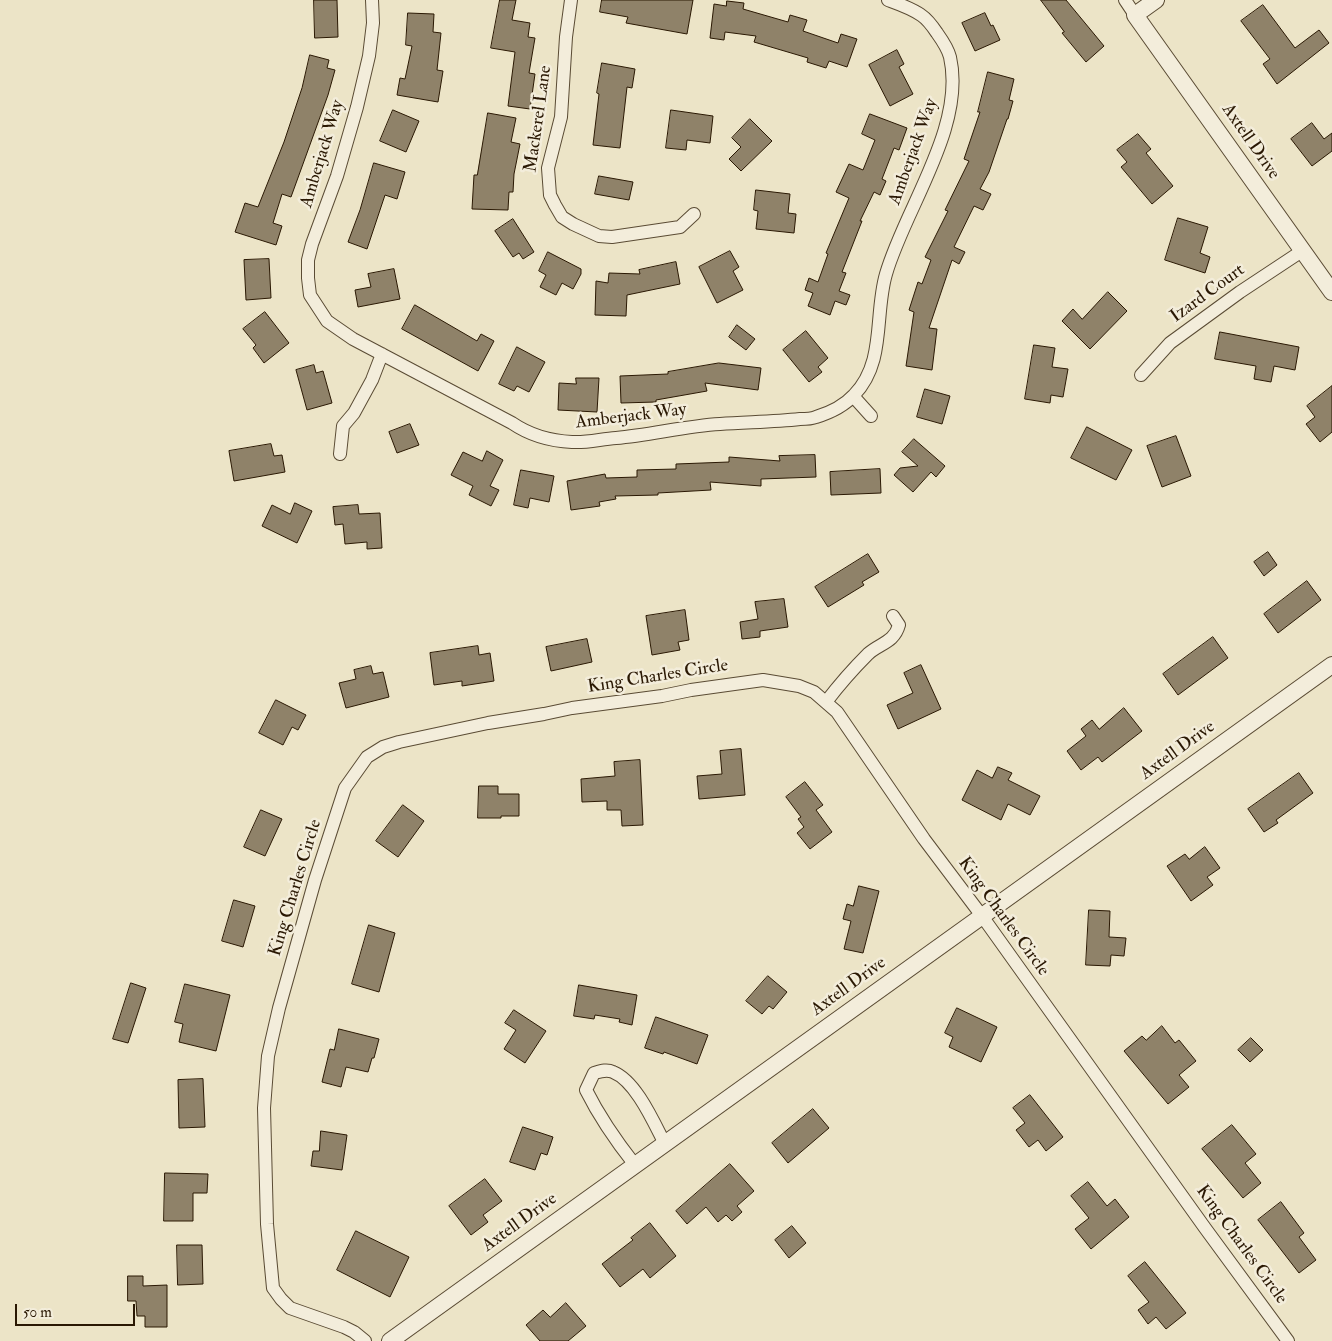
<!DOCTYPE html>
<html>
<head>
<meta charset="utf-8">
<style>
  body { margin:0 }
  #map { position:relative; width:1332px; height:1341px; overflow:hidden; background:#ece4c7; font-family:"IM FELL Double Pica",serif }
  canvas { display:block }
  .scale { position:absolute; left:15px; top:1304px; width:120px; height:22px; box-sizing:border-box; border:2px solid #2a1803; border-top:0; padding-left:6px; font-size:15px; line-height:18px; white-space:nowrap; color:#2a1803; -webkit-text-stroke:4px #f3eddb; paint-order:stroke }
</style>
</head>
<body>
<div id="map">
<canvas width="1332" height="1341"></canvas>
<div class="scale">50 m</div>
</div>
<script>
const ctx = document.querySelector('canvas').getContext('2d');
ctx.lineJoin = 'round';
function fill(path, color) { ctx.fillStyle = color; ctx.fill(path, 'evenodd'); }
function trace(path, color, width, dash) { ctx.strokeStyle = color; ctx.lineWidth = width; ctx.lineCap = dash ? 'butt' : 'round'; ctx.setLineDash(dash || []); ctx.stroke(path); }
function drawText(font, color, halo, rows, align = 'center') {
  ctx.font = font + ' "IM FELL Double Pica",serif'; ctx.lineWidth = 5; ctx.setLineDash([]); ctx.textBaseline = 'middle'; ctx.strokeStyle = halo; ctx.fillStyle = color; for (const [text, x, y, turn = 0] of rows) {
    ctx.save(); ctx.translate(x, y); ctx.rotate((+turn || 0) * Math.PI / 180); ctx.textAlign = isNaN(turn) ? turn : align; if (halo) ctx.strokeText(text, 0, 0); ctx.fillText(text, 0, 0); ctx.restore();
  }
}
const building = new Path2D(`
  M314,0H337L338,37L315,38Z
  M500,0H516L512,20L530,23L528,37L535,38L529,73L535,74L530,109L508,106L515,52L491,48Z
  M602,0H693L687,34L626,23L628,17L600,12Z
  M1041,0H1066L1104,46L1086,62L1062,33L1064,32Z
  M727,1L744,3L743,9L788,22L790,15L807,20L803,31L838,43L841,34L857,39L847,67L829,61L826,68L807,62L808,58L754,42L756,36L725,32L724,40L710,38L714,4L726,6Z
  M1263,5L1295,48L1319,30L1329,43L1277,84L1263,64L1270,59L1241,21Z
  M408,13L434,14L433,32L441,33L437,70L443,71L438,102L397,95L400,78L405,79L412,46L406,45Z
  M985,13L991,26L993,25L1000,40L975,51L962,23Z
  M897,50L904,64L899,67L913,94L890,106L869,65Z
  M310,55L329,60L327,68L335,70L328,95L291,197L282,194L273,223L282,226L276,245L235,232L245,203L258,207L284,142L302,88Z
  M602,63L635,69L632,88L627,87L620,148L593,145L599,94L597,93Z
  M988,72L1014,79L1009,100L1013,101L1008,119H1007L989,172L980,189L991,194L983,210L974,206L954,247L965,252L959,264L952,260L929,328L937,329L932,370L906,366L914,312L909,310L918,282L922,284L931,260L925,257L948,211L945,210L969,161L964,159L980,112H978Z
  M393,110L419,121L406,152L380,141Z
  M671,110L713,116L710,143L687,140L686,150L666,148Z
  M488,113L516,118L511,142L520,144L514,174L513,192H509L508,210L472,209L474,175H477Z
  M870,114L907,128L899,150L894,148L882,179L886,181L880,195L874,192L860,221H862L842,272L846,273L839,291L850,295L846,305L835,301L830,315L808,306L813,293L805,290L809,278L818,282L828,254L826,253L849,198L836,192L849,164L863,170L875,140L862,134Z
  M750,119L772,141L741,171L729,159L741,147L732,138Z
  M1312,123L1324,139L1332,133V151L1312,166L1291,139Z
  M1138,134L1151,149L1146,153L1173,186L1152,204L1121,167L1127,162L1117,150Z
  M374,163L405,172L397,199L385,195L367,249L348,242L360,210Z
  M599,176L633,182L629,200L595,194Z
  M756,190L790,194L788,213L796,214L794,233L756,229L758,211L754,210Z
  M1178,218L1208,227L1200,253L1210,257L1205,273L1165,260Z
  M513,219L534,252L523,259L519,253L513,257L495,231Z
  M730,251L739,267L733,271L743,290L717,303L699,267Z
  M548,252L581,269V274L573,289L562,283L556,295L540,287L546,275L539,271Z
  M269,259L271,298L246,300L244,260Z
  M676,262L680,284L627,295L626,316L595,315L596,281L608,283L609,273L640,274L639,270Z
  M394,269L400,299L358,307L355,290L371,287L368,274Z
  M1108,292L1127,311L1090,349L1062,321L1073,309L1082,319Z
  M415,305L477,341L481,334L494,341L478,371L402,329Z
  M265,312L289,343L264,363L253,348L256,345L243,329Z
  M737,325L755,339L746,350L729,337Z
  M806,331L828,358L818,367L822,372L809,382L783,350Z
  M1220,332L1299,347L1295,370L1274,366L1271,382L1254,379L1256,366L1215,359Z
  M1034,345L1055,348L1052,367L1068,369L1063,397L1051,395L1050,403L1025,399Z
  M517,347L545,362L529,392L517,386L514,391L499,384Z
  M719,363L761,368L758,390L705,383L707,391L656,400V402L621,403L620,376L668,374V372Z
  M314,365L316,373L323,371L332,403L307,410L296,370Z
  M576,378H599L597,412L558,410L559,383L576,384Z
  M1332,386V432L1320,442L1306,424L1315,417L1307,406Z
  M925,389L950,396L942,424L917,417Z
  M410,424L419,445L397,453L389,432Z
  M1087,427L1132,450L1116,480L1071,458Z
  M1176,436L1191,476L1162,487L1147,446Z
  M914,439L945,466L936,477L931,472L913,492L894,475L900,468L918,466L902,452Z
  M271,444L274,456L282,455L285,472L234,481L229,451Z
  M487,451L503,460L490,486L499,490L491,506L469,495L473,486L451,475L463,452L482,461Z
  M815,455L816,477L761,479V486L710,482L711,490L658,493V495L615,496L616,499L599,502L600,506L571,510L567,481L605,474L606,478L637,477V470L676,469V464L729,462V457L780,461L779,456Z
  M880,469L881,493L831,495L830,472Z
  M521,470L554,476L549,502L530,498L528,508L514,505Z
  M295,503L312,511L297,543L262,526L272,505L290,514Z
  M358,505L359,514L380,513L382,548L367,549V542L345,544L343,524L335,525L333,507Z
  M1268,552L1277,565L1264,576L1254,562Z
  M868,554L879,572L862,582L864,585L828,607L815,587Z
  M1307,581L1321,600L1278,633L1264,614Z
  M784,599L788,627L760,631V637L742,639L740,622L758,619L755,602Z
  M685,610L689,640L678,642L680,650L652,655L646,616Z
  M1213,637L1228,658L1178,695L1163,674Z
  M587,639L592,662L551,671L546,647Z
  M478,646L479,655L490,653L494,681L462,686V681L434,685L430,653Z
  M921,665L941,709L898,729L887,705L913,693L904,673Z
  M371,666L373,674L383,672L389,697L346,708L339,683L356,679L354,670Z
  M276,700L306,715L298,730L292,727L283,745L259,733Z
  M1124,708L1142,731L1102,762L1098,757L1081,770L1067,751L1086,736L1081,729L1092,720L1099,729Z
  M741,749L745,795L699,799L697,776L722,774L720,751Z
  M640,760L643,825L622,826L621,810H607V801L582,802L581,779L615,776L614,762Z
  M998,767L1012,773L1008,780L1040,796L1030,815L1008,804L1001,820L962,800L977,770L992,778Z
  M1299,773L1313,793L1276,820L1278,823L1264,832L1248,809Z
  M805,782L823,805L816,810L832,832L810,849L797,833L804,827L798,819L801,817L786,797Z
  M479,786H498V794H519V816H501V818H478Z
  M403,805L424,821L398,857L376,841Z
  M261,810L282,819L265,856L244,847Z
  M1205,847L1220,868L1207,877L1213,885L1191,901L1167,866L1185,854L1189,859Z
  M859,886L879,891L863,953L844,949L851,921L843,919L847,904L853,906Z
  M234,900L255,906L243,947L222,941Z
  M1089,910L1110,911L1109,937L1126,938L1124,956L1111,955L1110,966L1086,965Z
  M369,925L395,933L379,992L352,984Z
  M768,976L787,992L773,1009L769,1006L762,1014L746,1001Z
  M131,983L146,988L128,1043L113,1039Z
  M185,984L230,995L216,1051L179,1042L183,1024L175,1022Z
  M579,985L637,995L632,1025L619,1022L620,1019L595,1015L594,1019L574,1016Z
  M957,1008L997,1027L981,1062L949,1047L953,1037L945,1033Z
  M514,1010L546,1031L525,1063L504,1049L516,1030L505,1023Z
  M656,1017L708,1035L697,1064L664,1052L663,1054L645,1048Z
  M1162,1026L1175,1043L1179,1040L1196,1061L1179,1075L1189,1087L1168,1104L1124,1051L1142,1036L1146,1040Z
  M339,1029L379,1039L374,1058H372L368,1072L346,1067L341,1087L322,1082L330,1049L334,1050Z
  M1251,1038L1263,1050L1250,1062L1238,1050Z
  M203,1079L205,1127L179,1128L178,1080Z
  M1030,1095L1063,1137L1046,1151L1038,1140L1029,1147L1016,1130L1025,1123L1013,1108Z
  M813,1109L829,1128L788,1163L772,1143Z
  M1232,1125L1256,1154L1245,1163L1261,1183L1243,1198L1202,1149Z
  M523,1127L553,1137L547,1155L541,1153L535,1170L510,1162Z
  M321,1131L347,1135L342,1170L311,1166L313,1151H319Z
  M730,1164L754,1191L737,1206L742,1212L732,1221L726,1215L718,1222L706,1207L687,1224L676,1211Z
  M165,1173L208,1174L207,1193H193V1221H164Z
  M485,1179L502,1201L483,1215L488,1222L471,1235L449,1206Z
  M1088,1182L1107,1206L1115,1199L1129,1217L1091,1249L1075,1229L1089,1218L1071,1196Z
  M1281,1202L1304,1233L1299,1237L1316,1260L1299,1273L1258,1220Z
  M650,1223L676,1256L650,1278L643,1269L620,1287L602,1264L633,1240L631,1238Z
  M792,1226L806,1243L789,1258L775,1240Z
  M356,1231L409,1257L390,1297L337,1270Z
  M177,1245H202L203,1284L178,1285Z
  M1145,1262L1186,1313L1166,1329L1156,1317L1148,1324L1138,1310L1149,1302L1128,1276Z
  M128,1276H143V1286L167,1285V1327H145V1316H137L136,1301H128Z
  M566,1303L586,1326L568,1341H540L526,1325L543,1310L550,1317Z`);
const minor = new Path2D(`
  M372,0L373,23L369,56L357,107L337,176L312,244L308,260V278L310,295L327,321L353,339L512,423C531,436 550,441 572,442C587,443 601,439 616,438C651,435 685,426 720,424C746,422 773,422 800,419C805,419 811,419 816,417C829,413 844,406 854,395C886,362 874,315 886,274C905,208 966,127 950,57C948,49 942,40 937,33C933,27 927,19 921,15C911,8 899,4 888,0
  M571,0L566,37L561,117L548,168L550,195L555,205L562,217L573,224L599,236L612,237L680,227L694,214
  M1125,0L1135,15
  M1141,375L1170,343L1240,292L1302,251
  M853,396L871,416
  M340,454L343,426L354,413L372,380L382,354
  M826,702C839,685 853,669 868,654C880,643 894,643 899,625L893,616
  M635,1165C616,1141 600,1118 586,1090L594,1073C601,1071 607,1069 613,1072C636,1081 654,1123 665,1144
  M365,1341L354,1332L344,1327L290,1308L281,1299L273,1288L267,1224L264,1108L268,1056L279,1008L315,880L345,788L367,757L383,747L399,742L488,723L544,714L572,708L662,696L691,690L763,680L799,686L814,692L837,712L924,839L982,916L1205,1228L1288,1341`);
const tertiary = new Path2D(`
  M1156,0L1135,15L1332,292
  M390,1341L1332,665`);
const streetNames = [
  ["Mackerel Lane",539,119,-82],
  ["Axtell Drive",1250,142,55],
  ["Amberjack Way",914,152,-70],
  ["Amberjack Way",323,154,-73],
  ["Izard Court",1208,294,-36],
  ["Amberjack Way",631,417,-7],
  ["King Charles Circle",658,677,-9],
  ["Axtell Drive",1178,751,-36],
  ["King Charles Circle",296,888,-73],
  ["King Charles Circle",1003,917,54],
  ["Axtell Drive",849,987,-36],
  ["Axtell Drive",520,1223,-36],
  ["King Charles Circle",1241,1245,54]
];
fill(building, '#8f8269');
trace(building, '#2a1803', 1);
trace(minor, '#5a4b34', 14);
trace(tertiary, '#5a4b34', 18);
trace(minor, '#f3eddb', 12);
trace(tertiary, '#f3eddb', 16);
drawText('18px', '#2a1803', '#f3eddb', streetNames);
</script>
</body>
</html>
